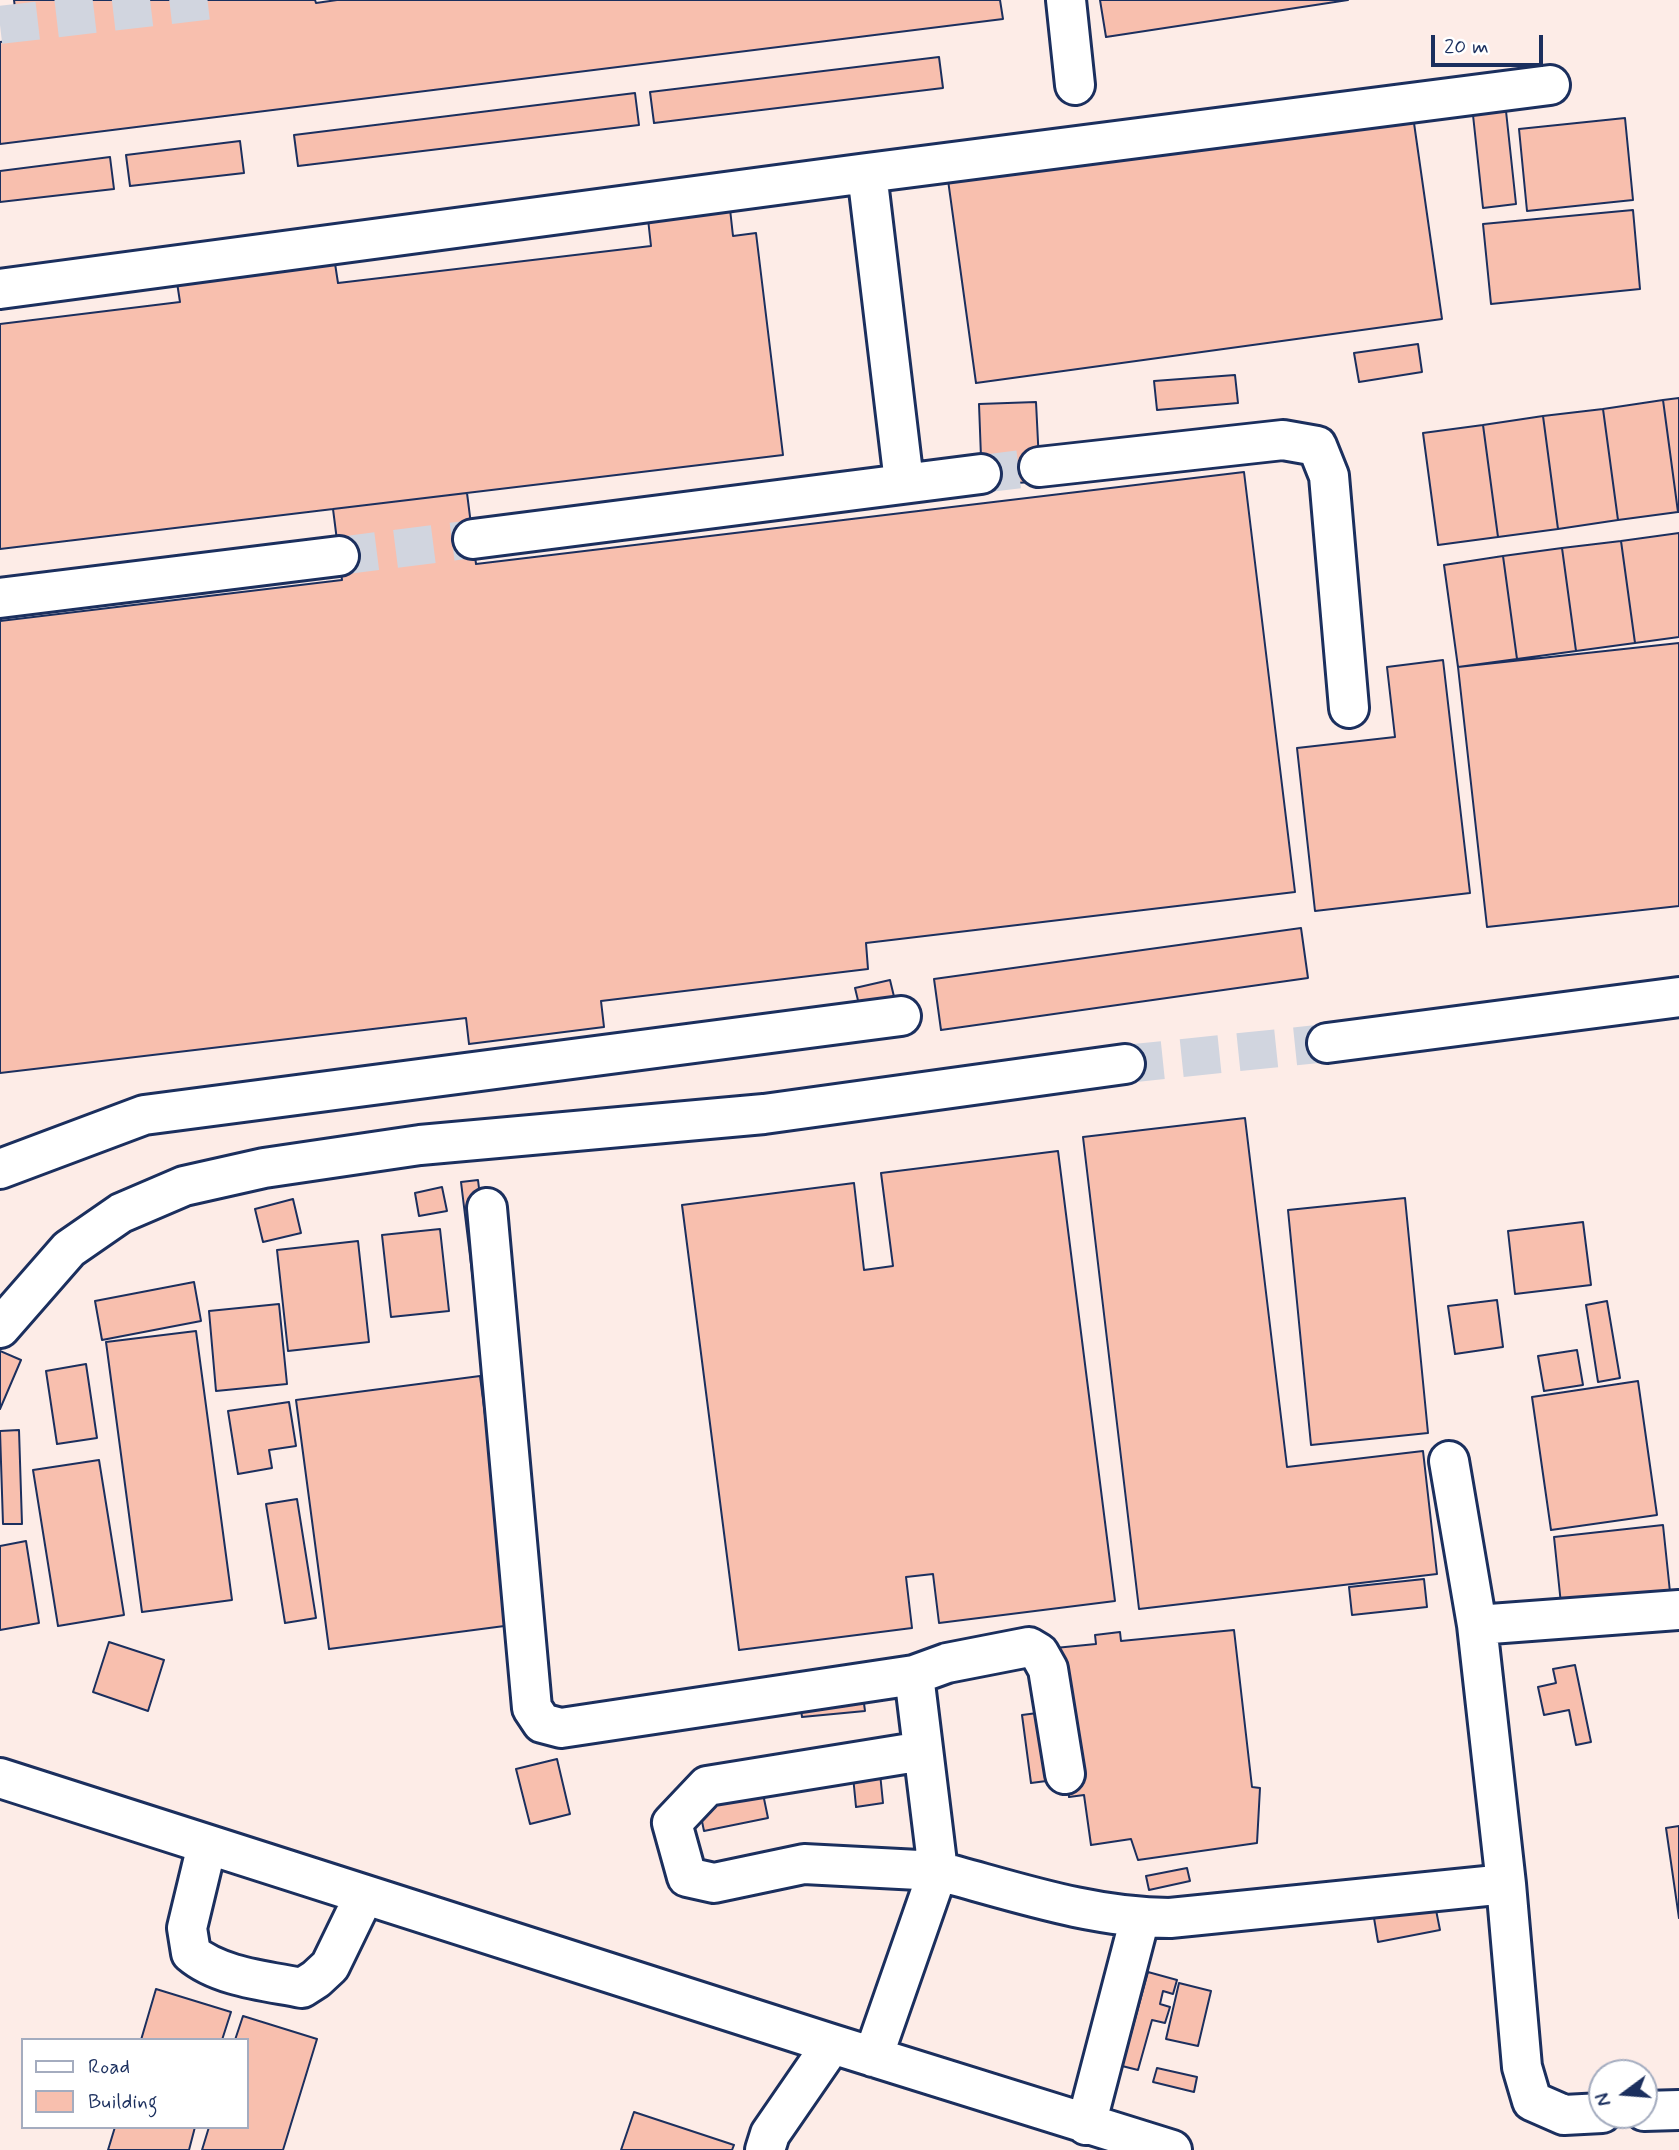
<!DOCTYPE html>
<html>
<head>
<meta charset="utf-8">
<style>
  body { margin:0 }
  #map { position:relative; width:1679px; height:2150px; overflow:hidden; background:#fff; font-family:Mynerve,sans-serif }
  canvas { display:block }
  .legend { position:absolute; left:21px; top:2038px; width:228px; height:91px; box-sizing:border-box; background:#fff; border:2px solid #a4acbf; margin:0; padding:9px 12px; list-style:none; font-size:21px; color:#1b2f5e }
  .legend li { display:flex; align-items:center; gap:14px; height:35px }
  .legend b { width:35px; border:2px solid #a4acbf }
  .north { position:absolute; left:1588px; top:2059px; width:70px; height:70px; box-sizing:border-box; background:#fff; border:2px solid #a4acbf; border-radius:50%; rotate:254deg; font-size:19px; font-weight:700; line-height:28px; text-align:center; color:#1b2f5e }
  .north::after { content:''; display:block; margin:auto; width:24px; height:32px; background:#1b2f5e; clip-path:polygon(50% 0,100% 100%,50% 72%,0 100%) }
  .scale { position:absolute; left:1431px; top:35px; width:112px; height:32px; box-sizing:border-box; border:4px solid #1b2f5e; border-top:0; padding-left:9px; font-size:21px; line-height:24px; white-space:nowrap; color:#1b2f5e; -webkit-text-stroke:5px #fff; paint-order:stroke }
</style>
</head>
<body>
<div id="map">
<canvas width="1679" height="2150"></canvas>
<ul class="legend">
<li><b style="height:9px;background:#fff"></b>Road</li>
<li><b style="height:19px;background:#f8bfae"></b>Building</li>
</ul>
<div class="north">N</div>
<div class="scale">20 m</div>
</div>
<script>
const ctx = document.querySelector('canvas').getContext('2d');
ctx.lineJoin = 'round';
function fill(path, color) { ctx.fillStyle = color; ctx.fill(path, 'evenodd'); }
function trace(path, color, width, dash) { ctx.strokeStyle = color; ctx.lineWidth = width; ctx.lineCap = dash ? 'butt' : 'round'; ctx.setLineDash(dash || []); ctx.stroke(path); }
const built = new Path2D(`
  M0,0H1679V2150H0ZM23,2040H247V2127H23ZM1602,2073H1644V2115H1602Z`);
const building = new Path2D(`
  M14,0H315L316,3L337,0H1000L1003,19L0,144V42L19,40Z
  M1100,0H1348L1106,37Z
  M939,57L943,88L654,123L650,92Z
  M635,93L639,125L298,166L294,135Z
  M1506,111L1516,204L1483,208L1473,115Z
  M1413,116L1442,319L976,383L948,180Z
  M1625,118L1633,200L1527,211L1519,129Z
  M240,141L244,173L130,186L126,155Z
  M110,157L114,189L0,202V171Z
  M730,209L733,236L756,233L783,455L0,549V324L180,302L176,276L334,257L338,283L651,246L648,219Z
  M1633,210L1640,289L1491,304L1483,224Z
  M1418,344L1422,372L1359,382L1354,353Z
  M1235,375L1238,403L1157,410L1154,381Z
  M1679,398V512H1678L1663,400Z
  M1663,400L1678,512L1618,520L1603,409Z
  M1036,402L1040,482L982,484L979,404Z
  M1603,409L1618,520L1558,529L1543,416Z
  M1543,416L1558,529L1498,537L1483,425Z
  M1483,425L1498,537L1438,545L1423,433Z
  M1244,472L1295,892L866,943L868,969L601,1001L604,1027L469,1044L466,1018L0,1073V621L342,580L333,509L467,493L476,564Z
  M1679,533V637L1635,643L1621,541Z
  M1621,541L1635,643L1576,651L1562,548Z
  M1562,548L1576,651L1517,659L1503,556Z
  M1503,556L1517,659L1458,667L1444,565Z
  M1679,643V906L1487,927L1458,667Z
  M1443,660L1470,893L1315,911L1297,748L1395,737L1387,667Z
  M1301,928L1308,978L941,1030L934,979Z
  M890,980L897,1009L862,1017L855,988Z
  M1245,1118L1287,1467L1423,1451L1437,1574L1139,1609L1083,1137Z
  M1058,1151L1115,1601L939,1623L933,1574L906,1577L912,1628L739,1650L682,1205L854,1183L864,1270L893,1266L881,1173Z
  M478,1180L491,1288L474,1289L461,1182Z
  M442,1187L447,1211L419,1216L415,1193Z
  M1405,1198L1428,1433L1311,1445L1288,1210Z
  M293,1199L301,1233L263,1242L255,1209Z
  M1583,1222L1591,1285L1515,1294L1508,1231Z
  M440,1229L449,1311L391,1317L382,1235Z
  M358,1241L369,1342L288,1351L277,1250Z
  M194,1282L201,1321L102,1340L95,1301Z
  M1497,1300L1503,1347L1455,1354L1448,1306Z
  M1607,1301L1620,1378L1598,1382L1586,1305Z
  M279,1304L287,1384L216,1391L209,1311Z
  M196,1331L232,1600L142,1612L106,1342Z
  M1577,1350L1583,1385L1544,1391L1538,1356Z
  M0,1351L21,1360L0,1409Z
  M86,1364L97,1438L57,1444L46,1371Z
  M480,1376L512,1625L329,1649L296,1400Z
  M1638,1381L1657,1515L1551,1530L1532,1397Z
  M289,1402L296,1446L269,1450L272,1468L238,1474L228,1411Z
  M19,1430L22,1524H3L0,1431Z
  M99,1460L124,1615L58,1626L33,1470Z
  M297,1499L316,1618L285,1623L266,1504Z
  M1663,1525L1670,1592L1561,1604L1554,1537Z
  M26,1541L39,1623L0,1630V1546Z
  M1424,1579L1427,1607L1352,1615L1349,1587Z
  M1234,1630L1252,1787L1260,1788L1257,1843L1138,1860L1131,1839L1091,1845L1084,1795L1069,1797L1055,1648L1096,1644L1095,1635L1120,1632L1121,1641Z
  M109,1642L164,1660L148,1711L93,1692Z
  M1575,1665L1591,1742L1576,1745L1569,1710L1544,1715L1538,1687L1556,1683L1553,1669Z
  M863,1696L865,1711L802,1717L800,1702Z
  M1045,1712L1054,1780L1031,1783L1022,1715Z
  M557,1759L570,1814L530,1824L516,1769Z
  M880,1773L883,1803L856,1807L853,1776Z
  M762,1789L768,1818L704,1831L698,1802Z
  M1679,1826V1918L1666,1828Z
  M1187,1868L1190,1881L1149,1890L1146,1876Z
  M1435,1905L1440,1930L1378,1942L1374,1918Z
  M1148,1972L1177,1980L1173,1994L1163,1991L1160,2004L1170,2007L1165,2023L1152,2020L1138,2070L1122,2066Z
  M1179,1983L1211,1991L1198,2046L1166,2039Z
  M156,1989L231,2012L222,2040H141Z
  M243,2016L317,2039L283,2150H202L209,2127H247V2040H235Z
  M1157,2068L1197,2077L1194,2092L1153,2082Z
  M634,2112L734,2145L732,2150H621Z
  M115,2127H195L189,2150H108Z`);
const minorTunnel = new Path2D(`
  M0,25L213,0
  M981,474L1039,467
  M339,556L473,539
  M1125,1064L1327,1043`);
const minor = new Path2D(`
  M1066,0L1075,85
  M867,173L1550,85
  M0,289L867,173L904,482
  M1039,467L1283,440L1317,446L1329,476L1349,708
  M473,539L981,474
  M0,598L339,556
  M1327,1043L1679,997
  M0,1169L144,1115L901,1016
  M487,1208L532,1708L542,1723L561,1728L914,1675L938,1871C1014,1891 1091,1918 1170,1918L1506,1884
  M0,1328L69,1249L121,1213L184,1186L264,1168L420,1145L764,1114L1125,1064
  M1449,1461L1477,1625L1506,1884L1522,2067L1532,2101L1564,2115L1602,2113
  M1477,1625L1679,1610
  M914,1675L947,1663L1029,1647L1039,1653L1048,1669L1065,1774
  M0,1778L832,2044L1172,2150
  M207,1845L187,1928L191,1953C219,1977 267,1981 302,1988L316,1979L330,1966L364,1896
  M873,2057L938,1871L804,1864L714,1883L687,1877L672,1823L707,1786L923,1751
  M1644,2111L1679,2110
  M1086,2125L1140,1918
  M765,2150L770,2134L832,2044`);
fill(built, '#fdece7');
fill(building, '#f8bfae');
trace(building, '#1b2f5e', 2);
trace(minorTunnel, '#d1d5df', 38, [38, 19]);
trace(minor, '#1b2f5e', 44);
trace(minor, '#fff', 38);
</script>
</body>
</html>
